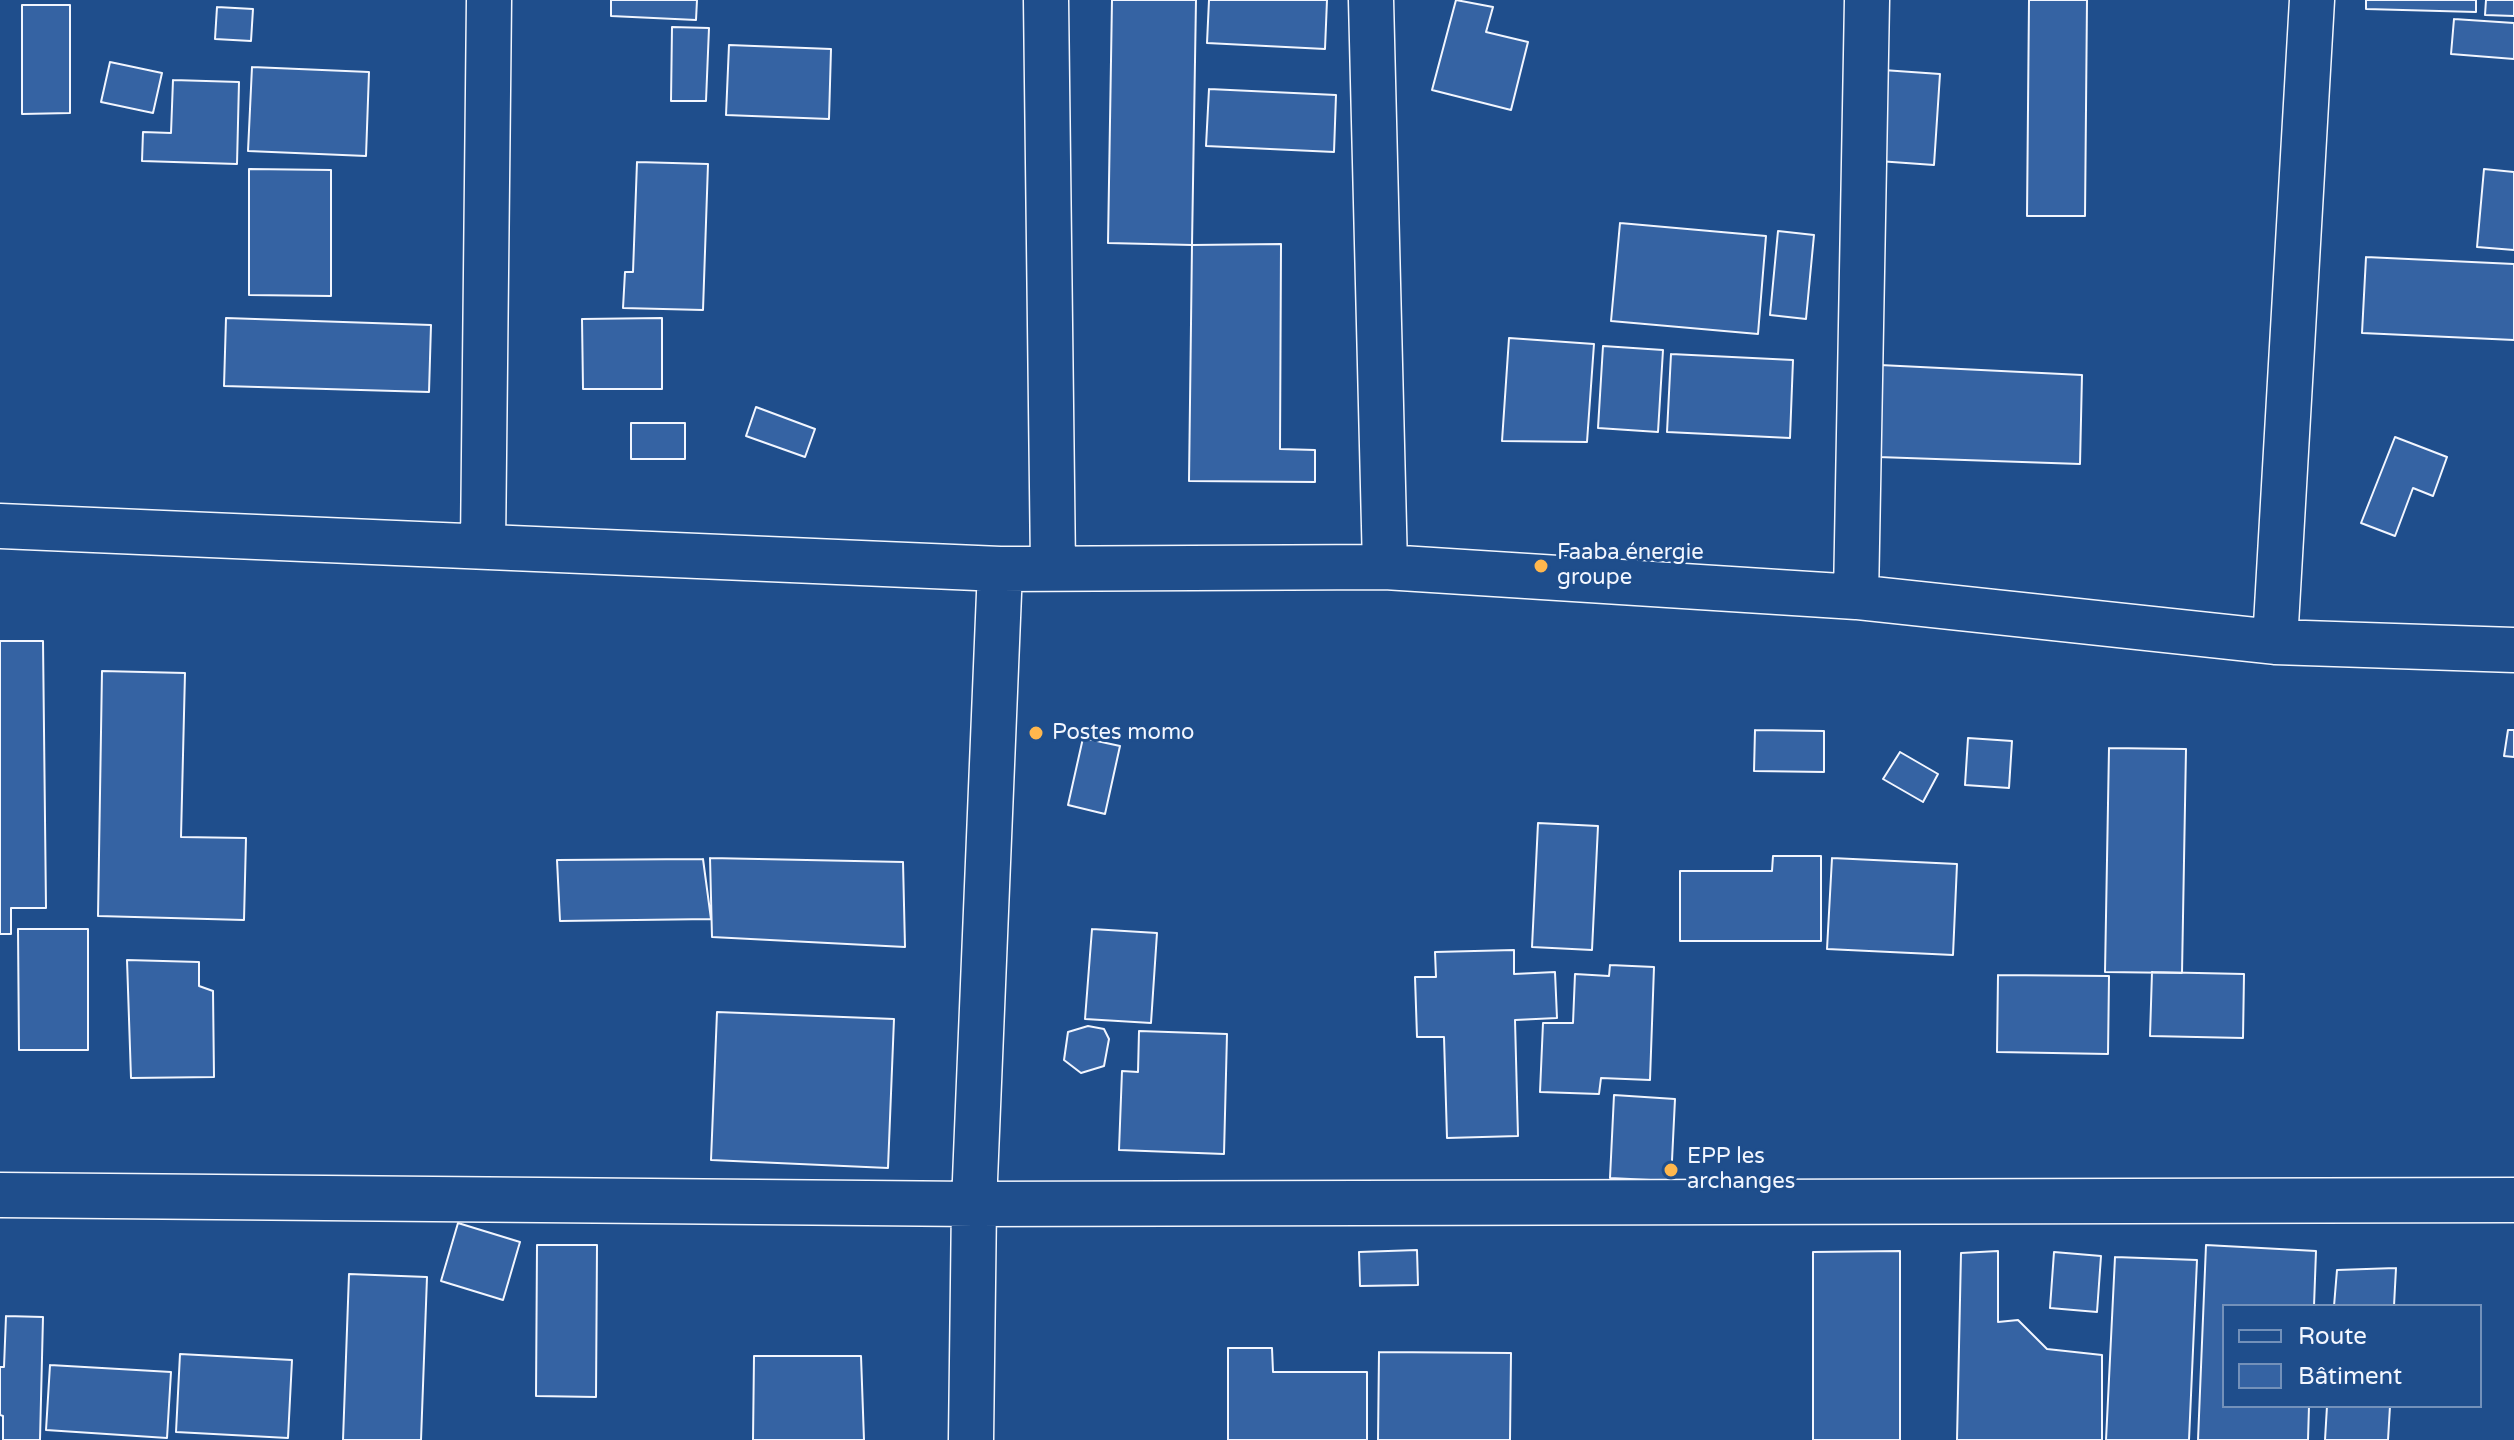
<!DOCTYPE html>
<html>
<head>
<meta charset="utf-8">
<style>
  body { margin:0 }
  #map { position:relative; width:2514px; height:1440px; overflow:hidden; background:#1f4e8c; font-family:"Varela Round",sans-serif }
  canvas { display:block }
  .legend { position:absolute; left:2222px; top:1304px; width:260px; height:104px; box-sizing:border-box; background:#1f4e8c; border:2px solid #7391ba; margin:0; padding:10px 14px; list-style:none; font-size:24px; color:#f2f6ff }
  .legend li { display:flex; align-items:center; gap:16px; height:40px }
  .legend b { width:40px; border:2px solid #7391ba }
</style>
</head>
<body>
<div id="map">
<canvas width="2514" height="1440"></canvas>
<ul class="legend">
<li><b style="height:10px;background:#1f4e8c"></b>Route</li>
<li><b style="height:22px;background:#3563a3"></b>Bâtiment</li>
</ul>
</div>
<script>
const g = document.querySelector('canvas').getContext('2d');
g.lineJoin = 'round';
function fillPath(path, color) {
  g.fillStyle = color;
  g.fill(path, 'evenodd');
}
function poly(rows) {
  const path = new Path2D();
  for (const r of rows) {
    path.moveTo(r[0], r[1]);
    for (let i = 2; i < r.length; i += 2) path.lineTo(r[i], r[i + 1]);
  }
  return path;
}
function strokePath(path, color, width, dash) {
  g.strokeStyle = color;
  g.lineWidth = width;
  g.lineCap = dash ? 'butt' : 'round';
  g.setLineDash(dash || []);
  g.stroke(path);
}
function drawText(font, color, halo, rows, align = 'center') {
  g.font = font + ' "Varela Round",sans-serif';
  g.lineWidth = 6;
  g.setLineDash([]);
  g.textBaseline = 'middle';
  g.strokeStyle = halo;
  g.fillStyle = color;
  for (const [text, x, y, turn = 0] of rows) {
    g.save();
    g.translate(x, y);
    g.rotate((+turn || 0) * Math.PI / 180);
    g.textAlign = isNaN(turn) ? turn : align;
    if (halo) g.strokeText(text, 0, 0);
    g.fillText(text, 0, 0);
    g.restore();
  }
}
const building = poly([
  [611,0,697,0,696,20,611,16,611,0],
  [1112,0,1196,0,1192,245,1108,243,1112,0],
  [1209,0,1327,0,1325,49,1207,43,1209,0],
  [1456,0,1493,7,1486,32,1528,42,1511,110,1432,90,1456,0],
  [2029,0,2087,0,2085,216,2027,216,2029,0],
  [2366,0,2476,0,2476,12,2366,9,2366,0],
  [2486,0,2514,0,2514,16,2485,15,2486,0],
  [22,5,70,5,70,113,22,114,22,5],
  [217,7,253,9,251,41,215,39,217,7],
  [2454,19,2514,23,2514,59,2451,54,2454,19],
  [672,27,709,28,706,101,671,101,672,27],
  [729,45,831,49,829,119,726,115,729,45],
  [110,62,162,73,153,113,101,102,110,62],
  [252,67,369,72,366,156,248,151,252,67],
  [1883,70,1940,74,1934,165,1878,161,1883,70],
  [173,80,239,82,237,164,142,161,143,132,171,133,173,80],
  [1209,89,1336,95,1334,152,1206,146,1209,89],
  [637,162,708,164,703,310,623,308,625,272,633,272,637,162],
  [249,169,331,170,331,296,249,295,249,169],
  [2484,169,2514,172,2514,250,2477,247,2484,169],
  [1620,223,1766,236,1758,334,1611,321,1620,223],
  [1778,231,1814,235,1806,319,1770,315,1778,231],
  [1281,244,1280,449,1315,450,1315,482,1189,481,1192,245,1281,244],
  [2366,257,2514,264,2514,340,2362,333,2366,257],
  [226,318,431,325,429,392,224,386,226,318],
  [662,318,662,389,583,389,582,319,662,318],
  [1509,338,1594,344,1587,442,1502,441,1509,338],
  [1603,346,1663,350,1658,432,1598,428,1603,346],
  [1671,354,1793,360,1790,438,1667,432,1671,354],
  [1880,365,2082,375,2080,464,1878,457,1880,365],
  [756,407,815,429,805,457,746,436,756,407],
  [631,423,685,423,685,459,631,459,631,423],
  [2395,437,2447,457,2433,496,2413,488,2395,536,2361,523,2395,437],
  [0,641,43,641,46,908,11,908,11,934,0,934,0,641],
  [102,671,185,673,181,837,246,838,244,920,98,916,102,671],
  [1755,730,1824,731,1824,772,1754,771,1755,730],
  [2508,730,2514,730,2514,757,2504,756,2508,730],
  [1083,738,1120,746,1105,814,1068,805,1083,738],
  [1968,738,2012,741,2009,788,1965,785,1968,738],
  [2109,748,2186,749,2182,973,2105,972,2109,748],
  [1900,752,1938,774,1923,802,1883,779,1900,752],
  [1538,823,1598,826,1592,950,1532,947,1538,823],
  [1773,856,1821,856,1821,941,1680,941,1680,871,1772,871,1773,856],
  [710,858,903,862,905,947,712,937,710,858],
  [1832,858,1957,864,1953,955,1827,949,1832,858],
  [703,859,711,919,560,921,557,860,703,859],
  [18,929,88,929,88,1050,19,1050,18,929],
  [1092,929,1157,933,1151,1023,1085,1019,1092,929],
  [1514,950,1514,974,1555,972,1557,1018,1515,1020,1518,1136,1447,1138,1444,1037,1417,1037,1415,977,1436,977,1435,952,1514,950],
  [127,960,199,962,199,986,213,991,214,1077,131,1078,127,960],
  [1610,965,1654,967,1650,1080,1601,1078,1599,1094,1540,1092,1543,1023,1573,1023,1575,974,1609,976,1610,965],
  [2152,972,2244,974,2243,1038,2150,1036,2152,972],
  [1998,975,2109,976,2108,1054,1997,1052,1998,975],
  [717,1012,894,1019,888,1168,711,1160,717,1012],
  [1088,1026,1104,1029,1109,1039,1104,1066,1081,1073,1064,1060,1068,1032,1088,1026],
  [1139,1031,1227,1034,1224,1154,1119,1150,1122,1071,1138,1072,1139,1031],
  [1614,1095,1675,1099,1671,1181,1610,1178,1614,1095],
  [458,1223,520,1242,503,1300,441,1281,458,1223],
  [537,1245,597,1245,596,1397,536,1396,537,1245],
  [2206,1245,2316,1251,2314,1306,2224,1306,2224,1406,2309,1406,2308,1440,2198,1440,2206,1245],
  [1417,1250,1418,1285,1360,1286,1359,1252,1417,1250],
  [1900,1251,1900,1440,1813,1440,1813,1252,1900,1251],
  [1998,1251,1998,1322,2018,1320,2047,1349,2102,1355,2102,1440,1957,1440,1961,1253,1998,1251],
  [2054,1252,2101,1256,2097,1312,2050,1308,2054,1252],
  [2115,1257,2197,1260,2189,1440,2106,1440,2115,1257],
  [2396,1268,2394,1306,2334,1306,2337,1270,2396,1268],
  [349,1274,427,1277,421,1440,343,1440,349,1274],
  [6,1316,43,1317,40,1440,3,1440,3,1416,0,1415,0,1367,4,1367,6,1316],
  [1228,1348,1272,1348,1273,1372,1367,1372,1367,1440,1228,1440,1228,1348],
  [1379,1352,1511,1353,1510,1440,1378,1440,1379,1352],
  [180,1354,292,1360,288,1438,176,1432,180,1354],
  [754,1356,861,1356,864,1440,753,1440,754,1356],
  [50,1365,171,1372,167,1438,46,1430,50,1365],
  [2327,1406,2390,1406,2388,1440,2325,1440,2327,1406]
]);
const minor = poly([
  [1046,0,1053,567],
  [1371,0,1385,567],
  [0,526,1000,569,1385,567,1856,597,2275,642,2514,650],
  [483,546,489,0],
  [1856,597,1867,0],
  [2275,642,2312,0],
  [0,1195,974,1204,2514,1200],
  [971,1440,974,1204,1000,569]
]);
const markers = [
  [1541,566,8,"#ffb74d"],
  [1036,733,8,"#ffb74d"],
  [1671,1170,8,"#ffb74d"]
];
const poiNames = [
  ["Faaba énergie",1557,553],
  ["groupe",1557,578],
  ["Postes momo",1052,733],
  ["EPP les",1687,1157],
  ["archanges",1687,1182]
];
fillPath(building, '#3563a3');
strokePath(building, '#f2f6ff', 2);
strokePath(minor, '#f2f6ff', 47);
strokePath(minor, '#1f4e8c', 44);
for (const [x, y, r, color] of markers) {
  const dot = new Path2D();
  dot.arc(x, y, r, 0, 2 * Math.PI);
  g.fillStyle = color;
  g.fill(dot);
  strokePath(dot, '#1f4e8c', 3);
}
drawText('22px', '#f2f6ff', '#1f4e8c', poiNames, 'left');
</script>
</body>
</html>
